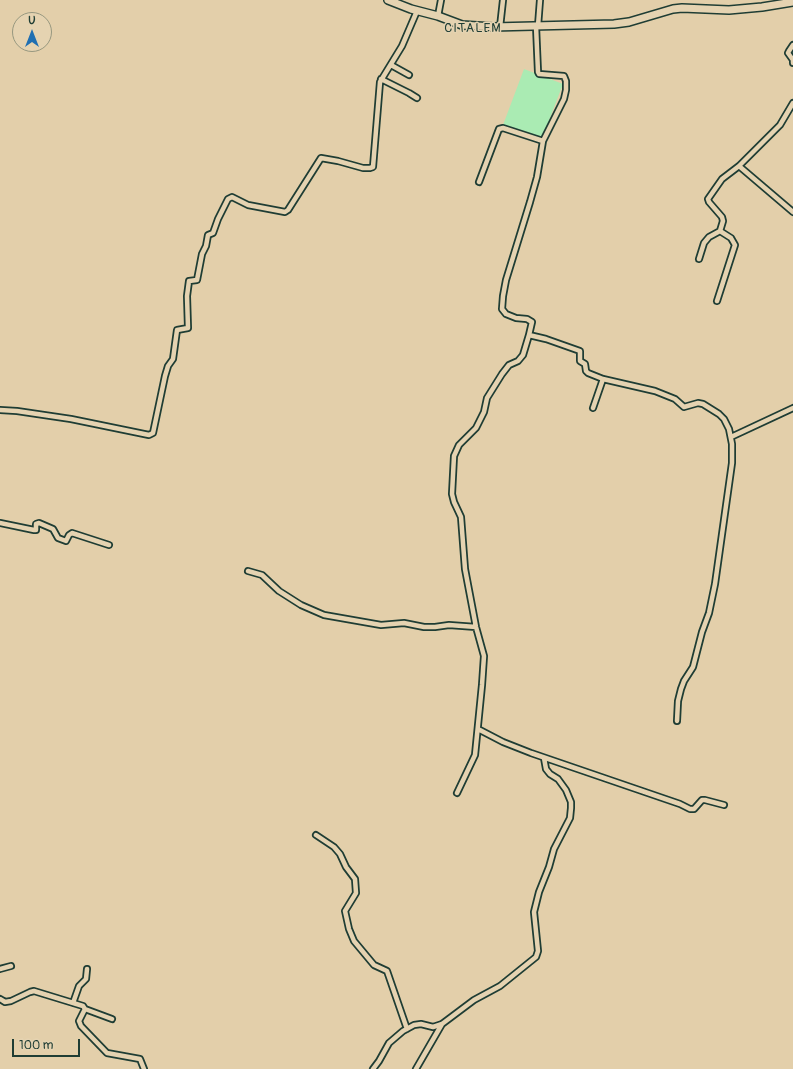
<!DOCTYPE html>
<html>
<head>
<meta charset="utf-8">
<style>
  body { margin:0 }
  #map { position:relative; width:793px; height:1069px; overflow:hidden; background:#e3cfaa; font-family:Pangolin,sans-serif }
  canvas { display:block }
  .north { position:absolute; left:12px; top:12px; width:40px; height:40px; box-sizing:border-box; background:#e5d3b1; border:1px solid #96977f; border-radius:50%; rotate:0deg; font-size:11px; font-weight:700; line-height:16px; text-align:center; color:#1f3d34 }
  .north::after { content:''; display:block; margin:auto; width:14px; height:18px; background:#1f6fb2; clip-path:polygon(50% 0,100% 100%,50% 72%,0 100%) }
  .scale { position:absolute; left:12px; top:1039px; width:68px; height:18px; box-sizing:border-box; border:2px solid #1f3d34; border-top:0; padding-left:5px; font-size:12px; line-height:14px; white-space:nowrap; color:#1f3d34; -webkit-text-stroke:3px #e5d3b1; paint-order:stroke }
</style>
</head>
<body>
<div id="map">
<canvas width="793" height="1069"></canvas>
<div class="north">U</div>
<div class="scale">100 m</div>
</div>
<script>
const g = document.querySelector('canvas').getContext('2d');
g.lineJoin = 'round';
function fillPath(path, color) {
  g.fillStyle = color;
  g.fill(path, 'evenodd');
}
function poly(rows) {
  const path = new Path2D();
  for (const r of rows) {
    path.moveTo(r[0], r[1]);
    for (let i = 2; i < r.length; i += 2) path.lineTo(r[i], r[i + 1]);
  }
  return path;
}
function strokePath(path, color, width, dash) {
  g.strokeStyle = color;
  g.lineWidth = width;
  g.lineCap = dash ? 'butt' : 'round';
  g.setLineDash(dash || []);
  g.stroke(path);
}
function drawText(font, color, halo, rows, align = 'center') {
  g.font = font + ' Pangolin,sans-serif';
  g.lineWidth = 3;
  g.setLineDash([]);
  g.textBaseline = 'middle';
  g.strokeStyle = halo;
  g.fillStyle = color;
  for (const [text, x, y, turn = 0] of rows) {
    g.save();
    g.translate(x, y);
    g.rotate((+turn || 0) * Math.PI / 180);
    g.textAlign = isNaN(turn) ? turn : align;
    if (halo) g.strokeText(text, 0, 0);
    g.fillText(text, 0, 0);
    g.restore();
  }
}
const green = poly([
  [524,69,563,84,542,139,503,125]
]);
const street = poly([
  [438,16,441,0],
  [536,26,538,72,539,74,564,76,566,81,566,90,564,99,543,141,537,177,530,202,506,280,503,296,502,309,506,314,516,318,527,319,532,322,529,335,546,339,580,351,580,361,585,364,586,371,588,373,603,379,655,391,675,399,684,407,698,403,703,404,719,414,724,419,729,429,732,444,732,463,715,584,709,613,702,632,693,667,684,681,681,689,678,701,677,721],
  [538,26,540,0],
  [500,27,503,0],
  [793,63,793,60,788,53,789,51,793,45],
  [391,65,409,75],
  [381,79,409,93,417,98],
  [739,166,793,212],
  [479,182,499,129,503,128,543,141],
  [699,259,704,243,709,237,720,231,723,221,722,217,709,202,708,199,722,179,739,166,780,125,793,103],
  [717,301,735,245,731,238,720,231],
  [593,408,603,379],
  [0,410,17,411,71,419,149,435,153,433,165,376,168,366,173,359,177,330,188,328,187,296,189,281,197,280,202,254,206,246,208,235,213,233,218,219,228,199,232,197,248,205,285,212,288,210,321,158,338,161,363,168,370,168,373,167,380,82,402,46,417,11],
  [731,437,793,408],
  [0,523,34,530,36,530,36,524,39,523,53,529,58,538,66,541,69,535,72,533,109,545],
  [248,571,262,575,279,591,301,605,324,615,381,625,404,623,424,627,435,627,449,625,476,627],
  [478,729,503,742,531,753,680,804,690,809,694,809,702,800,705,800,724,805],
  [457,793,475,755,482,685,484,656,476,627,465,569,461,517,454,502,452,494,454,456,459,445,476,428,484,412,487,398,502,374,509,365,518,361,523,355,529,335],
  [316,835,334,847,340,854,346,867,355,879,356,893,345,911,349,929,354,941,374,965,387,971,407,1029],
  [0,969,11,966],
  [0,999,5,1002,11,1001,30,992,34,991,83,1006,85,1009,79,1021,81,1026,107,1053,140,1059,144,1069],
  [73,1003,79,986,86,979,87,969],
  [85,1009,112,1019],
  [373,1069,379,1061,389,1043,403,1031,414,1025,421,1024,433,1027,442,1024,474,1000,500,986,536,957,538,951,534,912,539,892,549,867,554,849,570,818,571,808,571,802,566,790,558,779,550,774,546,769,544,758],
  [416,1069,442,1024]
]);
const secondary = poly([
  [388,0,411,9,438,16,462,25,493,27,614,24,629,22,673,9,682,8,729,10,762,7,793,2]
]);
const quarterNames = [
  ["CITALEM",473,29]
];
fillPath(green, '#aaebb3');
strokePath(street, '#1f3d34', 8);
strokePath(secondary, '#1f3d34', 10);
strokePath(street, '#e5d3b1', 4.5);
strokePath(secondary, '#e5d3b1', 7);
g.letterSpacing = '1px';
drawText('13px', '#1f3d34', '#e5d3b1', quarterNames);
g.letterSpacing = '0px';
</script>
</body>
</html>
